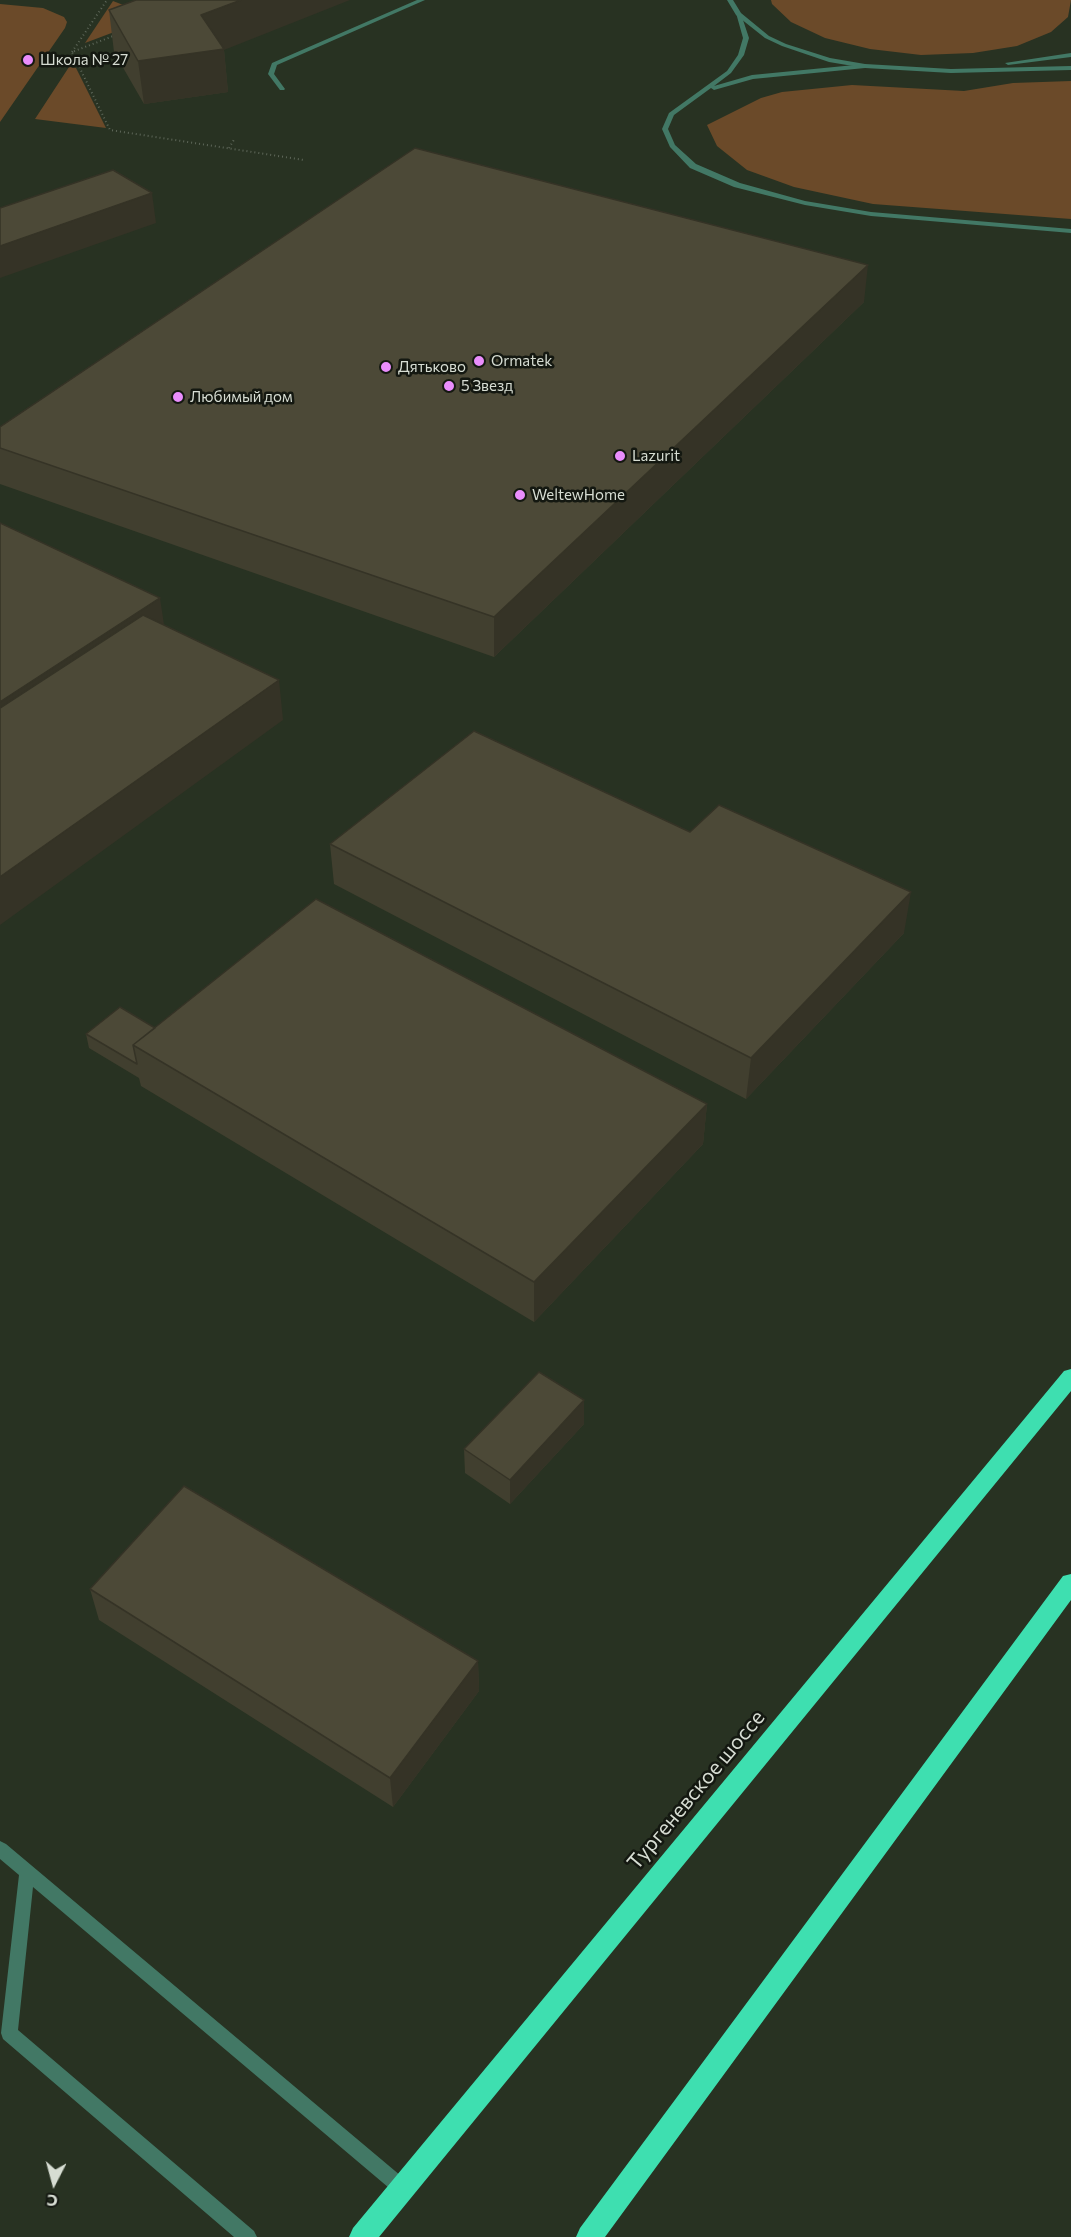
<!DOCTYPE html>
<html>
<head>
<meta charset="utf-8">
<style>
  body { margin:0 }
  #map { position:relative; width:1071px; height:2237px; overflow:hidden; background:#283222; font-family:Commissioner,sans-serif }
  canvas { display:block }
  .north { position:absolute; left:24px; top:2153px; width:60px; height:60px; -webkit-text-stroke:4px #141811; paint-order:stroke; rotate:186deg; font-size:16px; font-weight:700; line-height:24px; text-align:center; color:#d7ddd3 }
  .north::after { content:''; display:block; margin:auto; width:21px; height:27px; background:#d7ddd3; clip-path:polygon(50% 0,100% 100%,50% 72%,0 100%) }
</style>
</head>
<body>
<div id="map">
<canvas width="1071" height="2237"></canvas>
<div class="north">С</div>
</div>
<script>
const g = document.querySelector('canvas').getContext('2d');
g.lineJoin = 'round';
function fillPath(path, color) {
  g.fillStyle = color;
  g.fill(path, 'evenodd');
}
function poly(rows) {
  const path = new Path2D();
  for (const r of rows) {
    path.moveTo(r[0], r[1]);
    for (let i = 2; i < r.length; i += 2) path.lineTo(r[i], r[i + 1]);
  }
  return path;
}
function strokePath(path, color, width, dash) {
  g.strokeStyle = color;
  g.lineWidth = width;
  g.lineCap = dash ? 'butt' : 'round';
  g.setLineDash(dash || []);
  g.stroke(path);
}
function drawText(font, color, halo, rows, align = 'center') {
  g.font = font + ' Commissioner,sans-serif';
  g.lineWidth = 5;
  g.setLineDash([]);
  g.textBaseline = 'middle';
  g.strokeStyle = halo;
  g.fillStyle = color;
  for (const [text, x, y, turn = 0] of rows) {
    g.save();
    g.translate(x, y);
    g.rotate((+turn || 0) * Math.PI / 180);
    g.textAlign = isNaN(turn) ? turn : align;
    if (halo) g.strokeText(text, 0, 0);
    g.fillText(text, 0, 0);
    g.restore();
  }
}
const green = poly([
  [771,0,1071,0,1068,17,1051,32,1017,46,973,53,921,55,870,49,825,38,791,22,772,4],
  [113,1,154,17,85,43],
  [0,4,43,8,64,17,67,22,65,28,0,122],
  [69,67,76,68,106,128,35,119],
  [1071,81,1071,219,873,204,794,187,747,170,717,146,707,125,761,98,782,92,852,85,964,91,1013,83]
]);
const path = poly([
  [116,35,72,52,110,130,304,160],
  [72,52,107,0],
  [229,148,235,138]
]);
const lane = poly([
  [417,0,425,0,277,65,274,74,285,89,284,90,280,90,268,74,272,63,417,0],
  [736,13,741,14,749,38,744,55,731,73,714,86,752,75,865,64,868,66,865,68,753,79,714,90,711,88,674,115,668,129,675,145,696,164,740,183,805,201,871,212,1071,229,1071,233,871,216,805,205,734,187,690,168,670,147,662,129,669,113,727,71,738,55,743,38,736,13],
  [0,1841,6,1844,407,2181,410,2187,407,2193,401,2196,395,2193,33,1887,18,2030,254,2231,257,2237,234,2237,3,2039,1,2033,19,1875,0,1859,0,1841]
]);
const street = poly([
  [727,0,733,0,741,13,769,36,786,44,830,58,865,64,951,69,1071,66,1071,70,951,73,865,68,829,62,782,46,765,38,736,15,727,0],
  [1071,53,1071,57,1008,65,1005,63,1071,53]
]);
const highway = poly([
  [1071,1369,1071,1391,379,2237,349,2237,353,2228,1064,1371,1071,1369],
  [1071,1574,1071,1600,605,2237,576,2237,580,2228,1063,1576,1071,1574]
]);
const wall = poly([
  [109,10,224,50,228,92,144,104,114,52],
  [864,302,494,657,0,484,0,427],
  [330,844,904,933,746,1099,334,884],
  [155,1028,707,1104,703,1144,534,1322,141,1086,139,1078,89,1048,86,1034],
  [584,1400,584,1424,510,1504,465,1473,464,1449],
  [90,1589,478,1661,479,1691,393,1807,99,1620]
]);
const shadedWall = poly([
  [241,0,350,0,224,50,228,92,144,104,138,61,201,15],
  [152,193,156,223,0,278,0,246],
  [868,265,864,302,494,657,494,617],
  [160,598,166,638,0,748,0,702],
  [279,680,283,720,0,925,0,877],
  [911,892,904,933,746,1099,751,1058],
  [707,1104,703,1144,534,1322,534,1282],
  [584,1400,584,1424,510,1504,510,1480],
  [478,1661,479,1691,393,1807,390,1778]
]);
const building = poly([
  [136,0,241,0,201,15,224,49,138,61,109,10,136,0],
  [415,148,868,265,494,617,0,448,0,427,415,148],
  [113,170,152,193,0,246,0,208,113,170],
  [0,523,160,598,0,702,0,523],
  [143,615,279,680,0,877,0,708,143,615],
  [474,731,690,832,719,805,911,892,751,1058,330,844,474,731],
  [316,899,707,1104,534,1282,133,1045,316,899],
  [120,1007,155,1028,133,1045,137,1064,86,1034,120,1007],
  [539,1372,584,1400,510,1480,464,1449,539,1372],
  [184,1486,478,1661,390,1778,90,1589,184,1486]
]);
const markers = [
  [28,60,6,"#ea8dfc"],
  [479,361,6,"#ea8dfc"],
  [386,367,6,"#ea8dfc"],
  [449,386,6,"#ea8dfc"],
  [178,397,6,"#ea8dfc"],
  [620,456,6,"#ea8dfc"],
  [520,495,6,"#ea8dfc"]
];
const farPoinames = [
  ["Школа № 27",40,60],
  ["Ormatek",491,361],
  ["Дятьково",398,367],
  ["5 Звезд",461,386],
  ["Любимый дом",190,397],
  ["Lazurit",632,456],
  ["WeltewHome",532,495]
];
const nearStreetnames = [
  ["Тургеневское шоссе",696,1790,-50]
];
fillPath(green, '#6b4a29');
strokePath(path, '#5d6658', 2, [1, 3]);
fillPath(lane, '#427865');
fillPath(street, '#427865');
fillPath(highway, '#3edfb0');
fillPath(wall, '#413f2f');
fillPath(shadedWall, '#353326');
fillPath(building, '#4c4937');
strokePath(building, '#353326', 1.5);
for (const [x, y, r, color] of markers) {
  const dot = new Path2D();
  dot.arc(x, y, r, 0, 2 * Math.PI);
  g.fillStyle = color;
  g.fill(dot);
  strokePath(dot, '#141811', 2);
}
drawText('15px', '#d7ddd3', '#141811', farPoinames, 'left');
drawText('21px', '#d7ddd3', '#141811', nearStreetnames);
</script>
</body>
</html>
